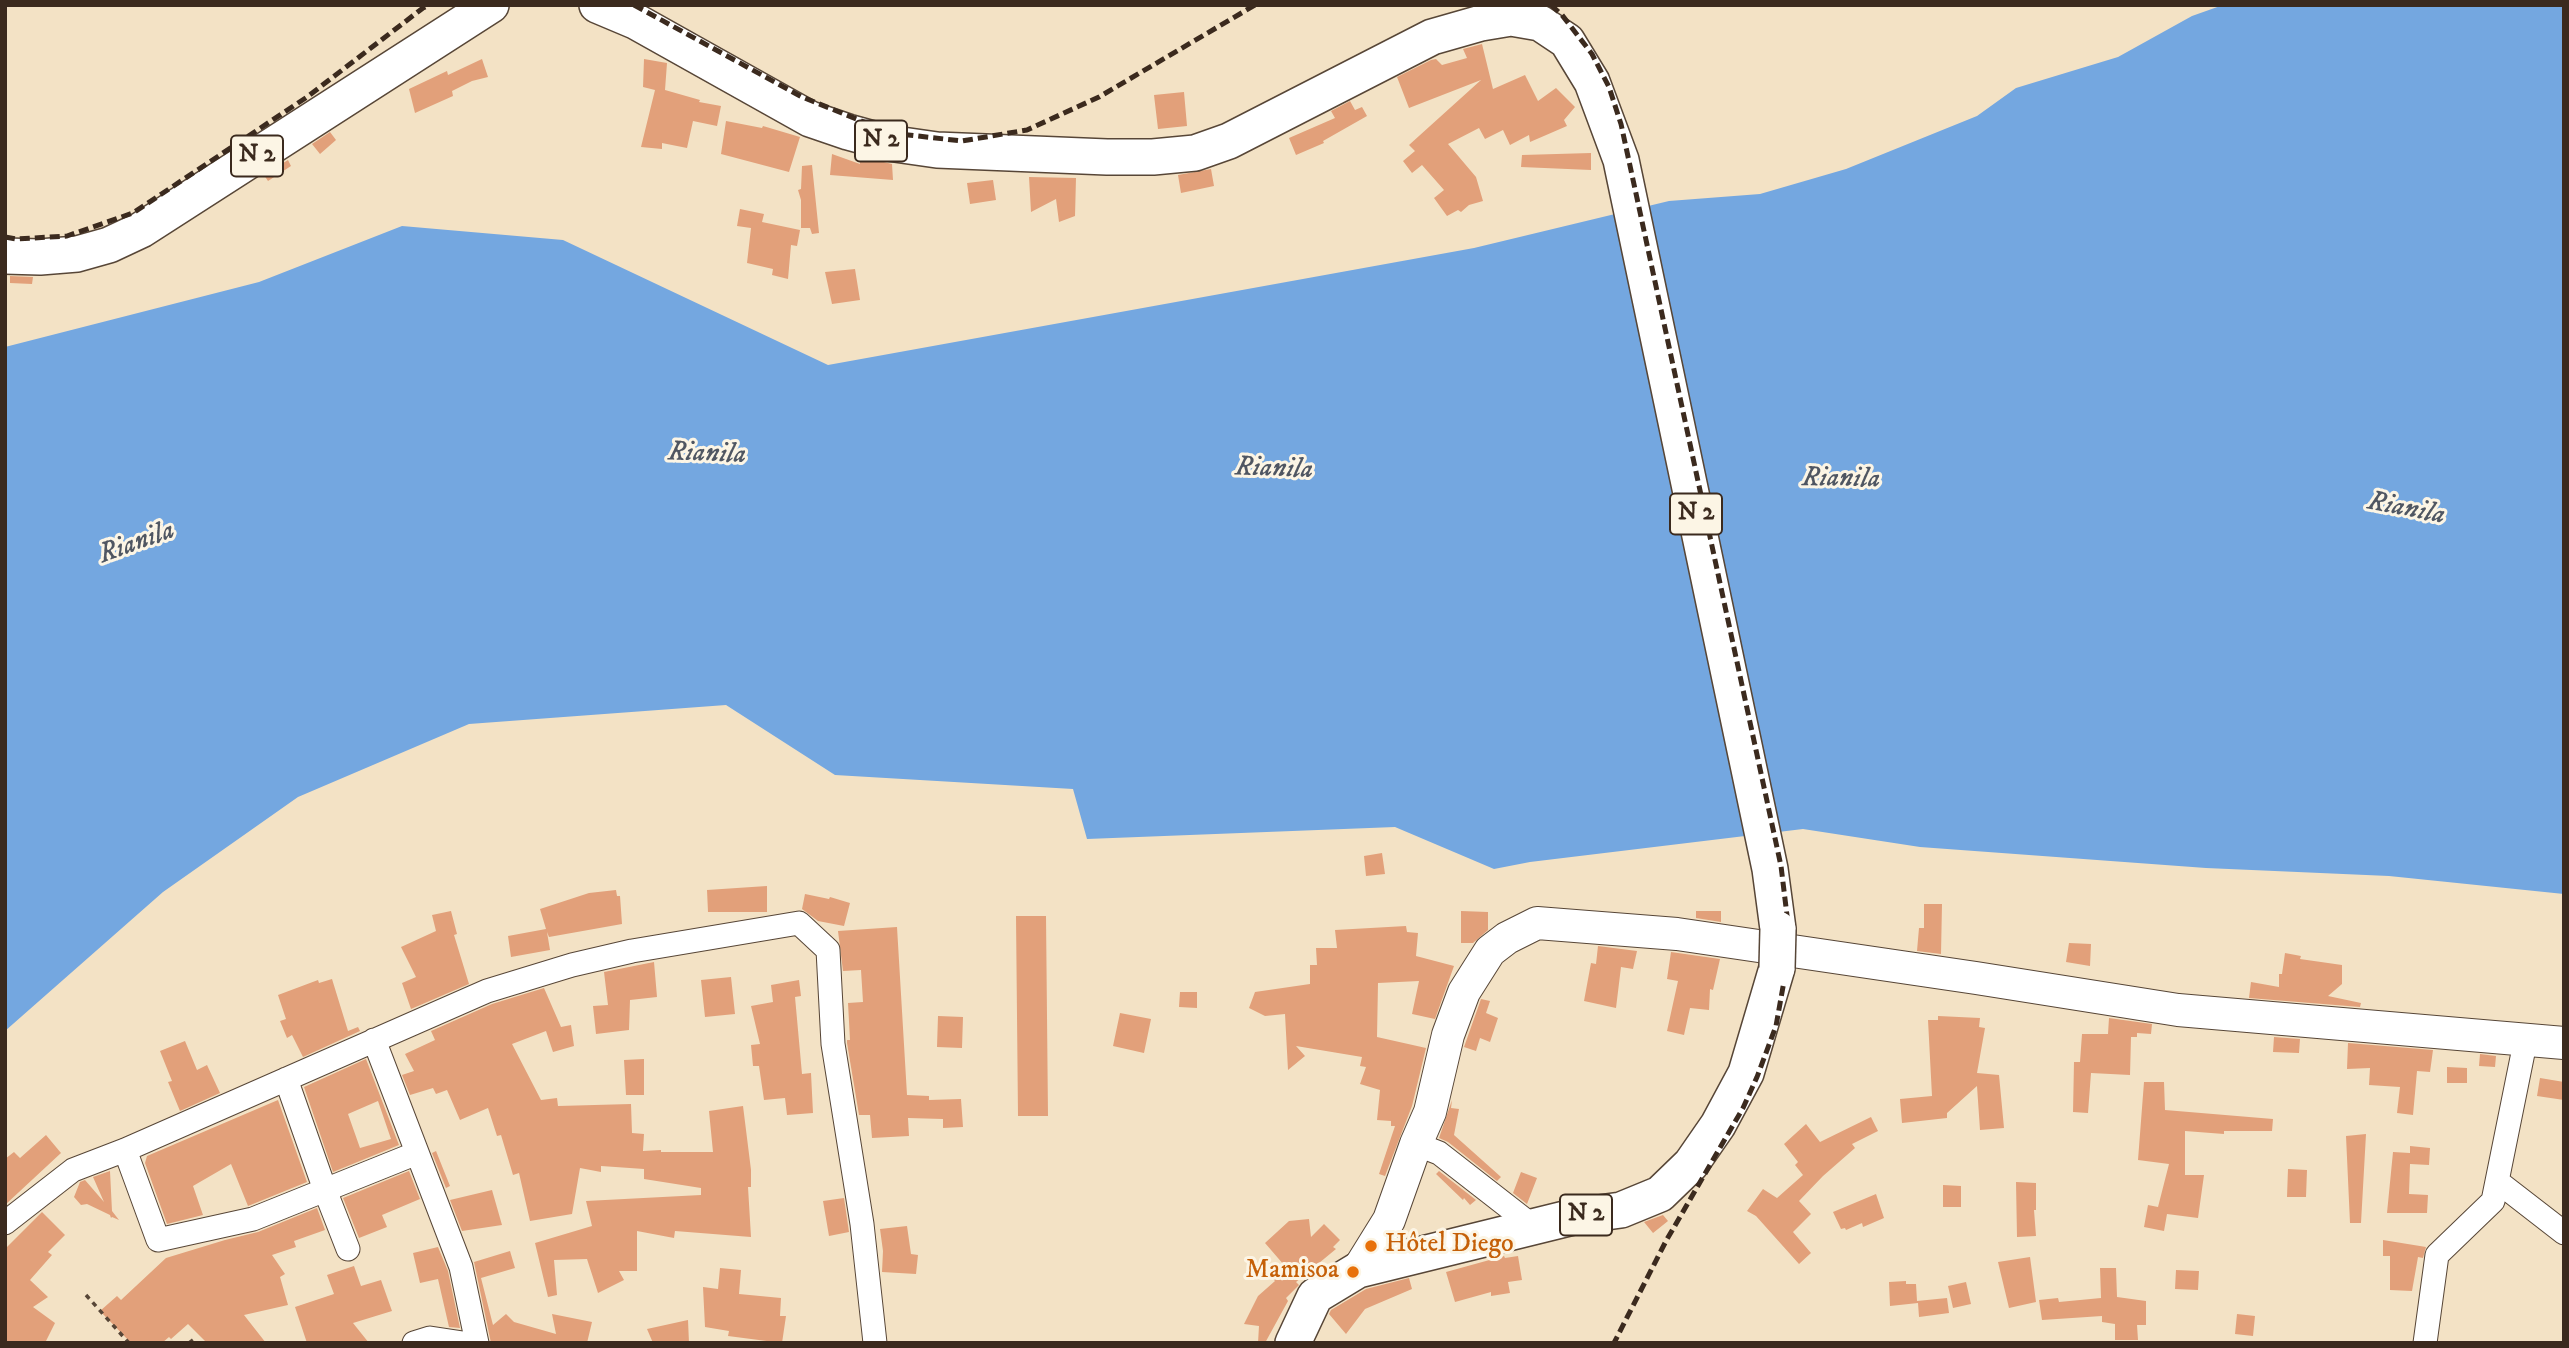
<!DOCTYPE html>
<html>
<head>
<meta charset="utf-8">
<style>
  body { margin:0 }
  #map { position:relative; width:2569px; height:1348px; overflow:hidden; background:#f3e2c5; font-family:"IM FELL DW Pica",serif }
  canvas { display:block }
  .frame { position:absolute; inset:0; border:7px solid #3b2a1e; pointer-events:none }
</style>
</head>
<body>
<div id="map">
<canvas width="2569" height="1348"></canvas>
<div class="frame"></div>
</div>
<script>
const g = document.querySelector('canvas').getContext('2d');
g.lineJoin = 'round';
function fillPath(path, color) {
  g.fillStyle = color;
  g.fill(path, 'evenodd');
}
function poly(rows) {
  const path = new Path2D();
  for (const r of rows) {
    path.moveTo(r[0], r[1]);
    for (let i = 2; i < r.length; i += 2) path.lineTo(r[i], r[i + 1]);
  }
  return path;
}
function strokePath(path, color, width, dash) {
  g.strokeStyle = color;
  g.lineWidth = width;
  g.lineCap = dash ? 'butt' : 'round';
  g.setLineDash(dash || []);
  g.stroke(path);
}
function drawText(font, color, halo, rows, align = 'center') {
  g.font = font + ' "IM FELL DW Pica",serif';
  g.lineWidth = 6;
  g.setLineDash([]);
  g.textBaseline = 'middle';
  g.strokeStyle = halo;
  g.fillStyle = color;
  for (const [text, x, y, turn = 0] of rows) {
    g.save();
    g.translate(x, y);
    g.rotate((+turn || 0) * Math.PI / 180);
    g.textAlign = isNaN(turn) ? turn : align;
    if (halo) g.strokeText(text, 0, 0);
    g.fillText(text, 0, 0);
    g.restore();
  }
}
const water = poly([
  [2223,5,2564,5,2564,894,2389,876,2206,868,1920,847,1803,829,1530,862,1494,869,1395,827,1087,839,1073,789,835,775,726,705,469,724,298,797,163,892,5,1031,5,347,259,282,402,226,563,240,828,365,1474,248,1669,201,1760,194,1846,169,1977,116,2016,88,2118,57,2192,16]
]);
const building = poly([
  [1482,44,1493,89,1525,75,1538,101,1556,88,1575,107,1564,120,1567,126,1530,142,1529,135,1510,145,1503,130,1485,139,1479,128,1448,144,1476,177,1483,201,1469,205,1461,212,1458,210,1447,216,1434,198,1444,190,1422,165,1412,173,1403,161,1415,151,1409,145,1481,80,1409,108,1397,77,1431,60,1436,59,1442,65,1467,58,1463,49],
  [482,59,488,77,472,81,452,91,453,96,415,113,409,89,447,71,448,75],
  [644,59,667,63,665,90,700,100,699,102,721,106,717,126,693,121,687,148,662,143,662,149,641,147,655,90,643,87],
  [1184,92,1187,126,1158,129,1154,95],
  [1350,101,1355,110,1362,107,1367,116,1323,141,1324,143,1296,155,1289,138,1335,118,1331,111],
  [726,121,762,128,763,126,800,137,789,172,721,154],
  [330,132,336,140,320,154,312,144],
  [1591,153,1591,170,1521,167,1522,155],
  [832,154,860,164,860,156,892,164,893,180,830,175],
  [288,160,291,166,268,181,264,175],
  [812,165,819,233,812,234,810,228,801,228,801,200,798,190,801,189,802,166],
  [1211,169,1214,186,1181,193,1178,175],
  [1029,177,1076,178,1075,216,1059,222,1056,199,1031,212],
  [993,180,996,200,970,204,967,183],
  [740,209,764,214,762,222,800,230,797,246,791,245,788,279,772,275,773,269,747,263,751,228,737,226],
  [855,269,860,300,832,304,825,272],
  [10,276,33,277,32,284,10,283],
  [1382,853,1385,874,1366,876,1364,856],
  [767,886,767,912,708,912,707,890],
  [616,890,617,896,620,896,622,924,549,937,547,932,550,950,511,957,508,936,546,929,540,909,589,893],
  [805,894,829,899,830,897,850,903,844,926,818,921,802,909],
  [1924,904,1942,904,1941,954,1917,951,1919,928,1924,928],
  [451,911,457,934,454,935,469,984,411,1009,402,983,416,977,401,947,436,931,432,915],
  [1461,911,1488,912,1488,930,1473,943,1461,943],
  [1696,911,1721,911,1721,922,1696,918],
  [1016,916,1046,916,1048,1116,1018,1116],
  [1406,926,1407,932,1418,933,1416,956,1454,966,1435,1019,1412,1014,1419,981,1378,983,1377,1037,1426,1048,1412,1106,1385,1176,1379,1174,1395,1126,1391,1126,1391,1121,1377,1120,1380,1090,1360,1084,1366,1067,1360,1066,1362,1057,1296,1046,1305,1056,1288,1070,1285,1014,1265,1016,1249,1008,1255,992,1310,984,1310,965,1317,965,1316,948,1337,948,1335,930],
  [897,927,907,1095,929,1096,929,1100,961,1099,963,1127,943,1128,943,1119,908,1118,909,1136,872,1138,870,1115,859,1115,847,1043,847,1040,850,1040,848,1003,863,1002,861,970,843,971,838,931],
  [2069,943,2091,944,2090,966,2066,962],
  [1598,946,1637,951,1633,969,1621,967,1616,1008,1584,1001,1591,963,1596,964],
  [1671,952,1720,959,1713,990,1710,989,1709,1010,1690,1008,1684,1035,1667,1031,1678,981,1667,979],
  [2285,953,2301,956,2300,959,2342,965,2342,984,2328,996,2361,1003,2360,1007,2249,998,2251,982,2279,987,2279,974,2282,974],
  [654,962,657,997,630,1000,629,1030,596,1034,593,1006,608,1005,604,972],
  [731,977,735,1014,705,1017,701,980],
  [332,979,348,1031,358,1027,360,1031,303,1057,292,1035,287,1038,280,1021,286,1019,278,995,318,980,319,983],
  [799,980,801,996,795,997,802,1074,811,1073,813,1113,787,1115,785,1098,764,1100,759,1066,753,1066,751,1045,760,1044,751,1006,773,1002,771,985],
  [544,988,561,1027,571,1025,574,1046,553,1052,546,1031,512,1044,541,1100,557,1098,558,1106,631,1104,632,1133,644,1134,643,1151,661,1150,661,1152,713,1152,709,1111,743,1106,751,1170,751,1187,748,1187,751,1237,675,1231,674,1238,637,1231,637,1271,619,1271,624,1280,598,1293,587,1259,554,1260,557,1295,548,1297,535,1243,592,1226,586,1201,701,1195,701,1188,644,1179,644,1169,601,1166,601,1172,580,1168,572,1214,530,1221,519,1173,513,1175,501,1135,497,1136,488,1108,460,1120,447,1090,436,1094,433,1088,410,1095,402,1075,414,1071,405,1054,435,1040,431,1031,492,1004],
  [1180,992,1197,992,1197,1008,1179,1007],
  [1481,999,1490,1001,1486,1013,1498,1018,1490,1042,1480,1038,1476,1051,1464,1047],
  [1120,1013,1151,1019,1144,1053,1113,1046],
  [938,1016,963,1017,962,1048,937,1047],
  [1938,1016,1980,1018,1979,1027,1985,1028,1977,1073,1999,1075,2004,1128,1980,1130,1977,1086,1947,1113,1947,1118,1902,1123,1900,1099,1932,1096,1928,1020,1938,1020],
  [2109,1018,2152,1024,2151,1034,2137,1033,2137,1037,2131,1037,2130,1075,2091,1073,2088,1113,2073,1112,2074,1062,2080,1062,2082,1034,2108,1034],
  [2274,1037,2300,1039,2299,1053,2273,1052],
  [185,1041,197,1070,207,1065,220,1093,180,1111,168,1082,172,1081,160,1051],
  [2348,1043,2433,1050,2430,1072,2417,1071,2413,1115,2397,1113,2400,1087,2369,1085,2370,1068,2347,1069],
  [2480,1054,2496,1056,2495,1067,2479,1066],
  [366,1059,399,1145,333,1172,304,1087],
  [378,1101,391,1139,360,1148,348,1114],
  [644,1059,644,1095,626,1095,624,1060],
  [2447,1067,2467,1068,2467,1083,2447,1083],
  [2540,1078,2564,1082,2564,1100,2537,1096],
  [2144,1082,2164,1082,2165,1110,2273,1119,2272,1131,2224,1131,2224,1134,2185,1131,2185,1175,2204,1175,2198,1218,2167,1214,2164,1231,2144,1227,2148,1205,2158,1207,2169,1164,2138,1160],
  [278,1100,307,1182,248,1206,231,1164,193,1186,203,1215,167,1224,145,1163,147,1156],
  [1452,1100,1451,1108,1459,1109,1454,1135,1501,1177,1497,1181,1448,1142,1439,1138],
  [1871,1117,1878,1131,1852,1144,1855,1148,1823,1176,1799,1201,1811,1214,1793,1232,1811,1253,1799,1264,1756,1216,1747,1211,1763,1189,1777,1198,1803,1175,1795,1165,1798,1162,1784,1144,1806,1124,1820,1142],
  [2366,1134,2361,1223,2350,1223,2346,1136],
  [46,1135,61,1153,5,1205,5,1159,14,1152,20,1158],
  [2410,1146,2430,1148,2429,1165,2410,1164,2409,1194,2428,1195,2427,1213,2387,1213,2393,1152,2410,1153],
  [436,1151,450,1186,446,1188,432,1153],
  [2288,1169,2307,1170,2306,1197,2287,1197],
  [110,1171,112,1211,119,1220,112,1217,111,1218,110,1215,87,1204,81,1205,74,1197,80,1182,85,1180,104,1202,93,1177],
  [409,1171,420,1199,382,1215,387,1227,359,1238,343,1198],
  [1439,1171,1476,1200,1470,1205,1464,1198,1463,1200,1436,1174],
  [1521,1172,1537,1178,1527,1204,1513,1193],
  [2016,1182,2036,1183,2036,1210,2034,1210,2036,1236,2017,1237],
  [1943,1185,1961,1186,1961,1207,1943,1207],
  [492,1190,502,1225,462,1231,450,1200],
  [1876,1194,1884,1218,1863,1227,1862,1223,1846,1230,1845,1228,1841,1229,1833,1212],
  [844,1198,849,1232,829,1236,823,1201],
  [317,1208,325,1230,294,1241,296,1247,272,1255,285,1274,280,1277,288,1305,244,1315,266,1343,207,1343,188,1324,171,1339,169,1337,162,1343,131,1343,100,1311,117,1296,121,1300,166,1258,225,1240,258,1232],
  [42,1212,65,1235,48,1252,52,1255,30,1280,48,1297,33,1307,55,1323,45,1343,5,1343,5,1249],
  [1663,1215,1668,1221,1653,1233,1644,1222],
  [1309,1219,1311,1237,1324,1224,1340,1240,1333,1247,1336,1249,1296,1282,1299,1285,1286,1298,1288,1301,1265,1343,1258,1343,1259,1326,1244,1324,1258,1296,1275,1281,1271,1277,1284,1265,1265,1243,1289,1221],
  [907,1226,911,1254,918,1255,916,1274,882,1272,883,1251,880,1229],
  [2383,1240,2426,1247,2423,1258,2418,1257,2412,1291,2390,1290,2390,1256,2383,1256],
  [438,1247,448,1271,460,1328,449,1327,438,1279,420,1283,413,1253],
  [510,1251,515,1268,481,1278,493,1325,506,1314,514,1322,556,1334,552,1314,592,1322,587,1343,491,1343,474,1262],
  [1504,1256,1505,1258,1518,1256,1522,1280,1508,1282,1510,1293,1491,1296,1491,1292,1455,1302,1446,1272],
  [2030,1257,2036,1302,2009,1308,1998,1262],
  [354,1266,361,1286,381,1280,392,1311,353,1323,369,1343,307,1343,295,1307,334,1294,327,1275],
  [720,1268,741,1270,739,1294,781,1298,780,1316,786,1316,782,1343,728,1336,729,1331,705,1327,703,1287,718,1289],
  [2100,1268,2116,1268,2117,1297,2146,1301,2146,1325,2137,1325,2138,1340,2115,1340,2115,1324,2102,1322,2102,1316,2042,1320,2039,1300,2058,1298,2059,1302,2101,1298],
  [2176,1270,2199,1271,2198,1290,2175,1289],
  [1409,1278,1412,1289,1365,1309,1346,1334,1329,1314,1331,1310,1366,1289],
  [1906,1281,1906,1284,1916,1284,1917,1301,1947,1298,1949,1313,1919,1317,1918,1303,1890,1306,1889,1282],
  [1966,1282,1971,1304,1953,1308,1948,1286],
  [2237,1314,2255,1316,2253,1336,2235,1334],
  [688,1320,689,1343,653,1343,647,1329]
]);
const path = poly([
  [86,1295,129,1343],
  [189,1343,197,1337]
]);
const street = poly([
  [374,1040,461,1267,477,1343],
  [286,1079,325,1190,417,1153],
  [1416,1144,1439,1153,1534,1227],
  [125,1150,158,1240,253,1219,325,1190,348,1249],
  [2497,1181,2564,1233],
  [5,1223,73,1170,125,1150,487,991,572,965,632,951,799,923,828,950,833,1044,862,1224,875,1343],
  [414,1343,430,1338,463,1343],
  [2425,1343,2437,1255,2493,1201,2526,1038]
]);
const secondary = poly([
  [1358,1270,1389,1220,1416,1144,1430,1112,1448,1035,1464,992,1490,951,1507,938,1537,923,1677,934,1976,978,2178,1010,2564,1043]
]);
const primary = poly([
  [597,5,635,21,810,119,848,132,888,143,937,150,1107,157,1153,157,1195,153,1229,141,1432,37,1481,23,1511,18,1540,23,1567,41,1592,82,1621,160,1770,869,1778,929],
  [5,256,40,257,77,254,109,245,141,230,491,5],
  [1293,1343,1315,1296,1358,1270,1577,1216,1621,1210,1660,1194,1691,1164,1718,1125,1746,1073,1777,968]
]);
const rail = poly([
  [634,5,802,97,891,133,962,141,1027,130,1099,97,1255,5],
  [1551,5,1562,15,1592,54,1609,87,1621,124,1781,866,1789,932,1786,970,1776,1026,1757,1077,1743,1108,1666,1241,1614,1343],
  [5,237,16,239,67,236,133,213,307,97,423,8,430,5]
]);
const primaryBridge = poly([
  [1777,968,1778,929]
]);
const markers = [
  [1371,1246,7,"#e8710a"],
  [1353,1272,7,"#e8710a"]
];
const shields = [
  [881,141,52],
  [257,156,52],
  [1696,514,52],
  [1586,1215,52]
];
const shieldNames = [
  ["N 2",881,141],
  ["N 2",257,156],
  ["N 2",1696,514],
  ["N 2",1586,1215]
];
const foodNames = [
  ["Hôtel Diego",1385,1246],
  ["Mamisoa",1339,1272,"right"]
];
const waterNames = [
  ["Rianila",707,455,2],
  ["Rianila",1274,470,2],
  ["Rianila",1841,480,1],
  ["Rianila",2406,510,11],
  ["Rianila",137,544,-20]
];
fillPath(water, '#74a7e0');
fillPath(building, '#e2a07a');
strokePath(street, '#574637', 25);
strokePath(secondary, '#574637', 34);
strokePath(primary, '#574637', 38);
strokePath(path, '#574637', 3.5, [5, 5]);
strokePath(street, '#fff', 23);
strokePath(secondary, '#fff', 32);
strokePath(primary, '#fff', 35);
strokePath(rail, '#3b2a1e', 5, [10, 5]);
strokePath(primaryBridge, '#574637', 38, []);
strokePath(primaryBridge, '#fff', 35);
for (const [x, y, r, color] of markers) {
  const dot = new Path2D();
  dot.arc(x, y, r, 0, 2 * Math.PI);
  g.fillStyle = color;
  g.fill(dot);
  strokePath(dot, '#fcf5e5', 2.5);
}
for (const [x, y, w] of shields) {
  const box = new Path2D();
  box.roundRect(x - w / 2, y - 20.5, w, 41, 5);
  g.fillStyle = '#fcf5e5';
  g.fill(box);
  strokePath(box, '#3b2a1e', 2);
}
drawText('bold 24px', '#3b2a1e', null, shieldNames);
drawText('26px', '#c56008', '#fcf5e5', foodNames, 'left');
drawText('italic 28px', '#4f5662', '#fcf5e5', waterNames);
</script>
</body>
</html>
